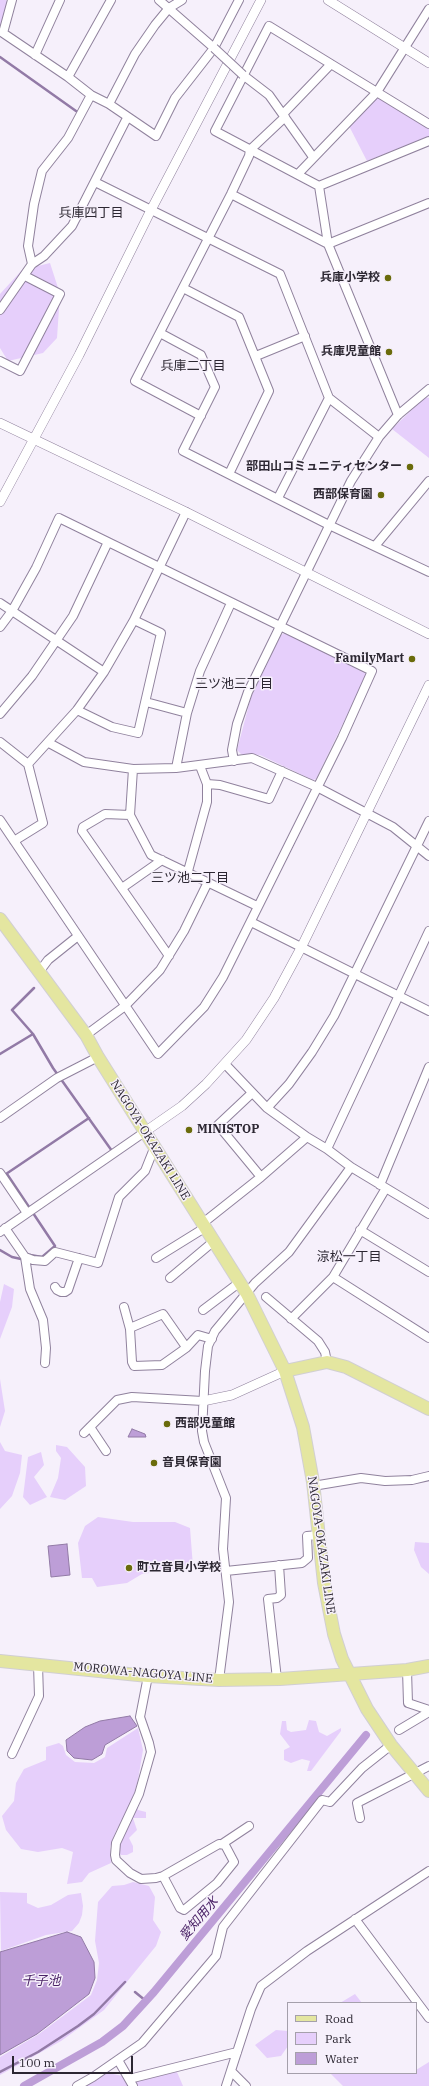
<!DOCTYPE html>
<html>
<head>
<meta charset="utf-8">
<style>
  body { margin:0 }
  #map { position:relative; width:429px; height:2086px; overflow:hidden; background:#f6f0fb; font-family:"IBM Plex Serif",serif }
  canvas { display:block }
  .legend { position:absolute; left:287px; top:2002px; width:130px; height:72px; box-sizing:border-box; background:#f6f0fb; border:1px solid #a5a0ab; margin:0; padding:5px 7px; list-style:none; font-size:12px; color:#2c2732 }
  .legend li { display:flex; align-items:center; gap:8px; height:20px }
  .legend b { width:20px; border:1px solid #a5a0ab }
  .scale { position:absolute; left:12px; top:2056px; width:121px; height:18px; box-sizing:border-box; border:2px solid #2c2732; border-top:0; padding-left:5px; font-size:12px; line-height:14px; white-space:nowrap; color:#2c2732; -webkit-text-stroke:3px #f6f0fb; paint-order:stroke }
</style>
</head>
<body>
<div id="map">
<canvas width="429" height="2086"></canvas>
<ul class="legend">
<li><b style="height:5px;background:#e4e6a0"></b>Road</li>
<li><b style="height:11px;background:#e6cffb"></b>Park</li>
<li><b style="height:11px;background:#bd9ed7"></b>Water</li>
</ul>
<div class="scale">100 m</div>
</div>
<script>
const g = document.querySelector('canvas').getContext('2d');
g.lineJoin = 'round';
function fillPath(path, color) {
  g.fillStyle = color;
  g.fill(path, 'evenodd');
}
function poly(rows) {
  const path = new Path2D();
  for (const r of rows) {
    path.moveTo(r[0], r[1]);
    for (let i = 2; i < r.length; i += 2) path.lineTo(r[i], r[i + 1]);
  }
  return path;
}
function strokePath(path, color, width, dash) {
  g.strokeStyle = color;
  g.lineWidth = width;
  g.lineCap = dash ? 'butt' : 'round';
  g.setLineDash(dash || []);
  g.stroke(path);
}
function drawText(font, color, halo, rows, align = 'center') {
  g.font = font + ' "IBM Plex Serif","Noto Sans JP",serif';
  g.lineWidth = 3;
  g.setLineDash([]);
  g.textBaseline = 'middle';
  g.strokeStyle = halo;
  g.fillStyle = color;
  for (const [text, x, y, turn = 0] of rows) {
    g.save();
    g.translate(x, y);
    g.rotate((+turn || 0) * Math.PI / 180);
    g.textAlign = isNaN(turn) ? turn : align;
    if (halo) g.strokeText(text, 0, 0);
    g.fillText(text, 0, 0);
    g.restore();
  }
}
const green = poly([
  [0,0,6,0,7,2,0,32],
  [381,98,429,128,429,137,367,161,349,126,376,99],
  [50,263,60,294,57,338,43,353,8,361,0,348,0,294,22,270],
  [425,397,429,398,429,458,392,429],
  [285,633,365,673,366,676,316,779,313,780,260,755,241,754,237,750,251,697,281,635],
  [4,1284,14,1289,12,1307,0,1339,0,1302],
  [0,1379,5,1411,0,1427],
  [0,1442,5,1451,22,1455,20,1473,12,1496,0,1509],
  [56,1445,67,1447,85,1467,86,1486,65,1500,50,1497,58,1478,61,1458,56,1451],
  [41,1452,44,1465,34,1477,47,1497,30,1505,23,1497,28,1457],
  [98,1517,133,1522,175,1522,190,1528,193,1567,142,1574,127,1583,97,1587,92,1578,82,1578,78,1543,85,1526],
  [415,1542,429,1543,429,1574,421,1567,414,1550],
  [309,1720,316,1721,319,1732,327,1736,341,1728,341,1731,311,1771,307,1771,310,1761,302,1759,291,1763,284,1760,284,1750,290,1747,280,1734,282,1721,286,1721,287,1730,291,1732,306,1730],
  [138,1728,143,1750,138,1780,129,1811,116,1831,110,1847,111,1863,89,1873,82,1882,67,1884,73,1852,62,1848,38,1852,21,1849,6,1830,2,1816,14,1801,16,1783,24,1769,46,1760,46,1747,59,1743,63,1746,66,1755,75,1762,94,1763,105,1757,107,1748],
  [137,1806,138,1810,146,1812,146,1818,133,1818,137,1830,129,1838,133,1846,133,1852,127,1855,121,1855,117,1852,118,1843],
  [133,1882,149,1886,155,1897,153,1920,161,1932,156,1946,104,2010,61,2041,0,2075,0,2057,39,2034,91,1995,97,1980,99,1963,95,1941,98,1902,112,1886,124,1885],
  [0,1892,27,1893,27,1903,38,1908,51,1905,68,1895,81,1893,83,1906,82,1915,79,1923,72,1931,46,1935,1,1951],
  [355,1994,362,2003,340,2003],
  [276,2030,288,2031,288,2046,281,2056,267,2058,255,2045],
  [429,2062,429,2086,343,2086,330,2073,416,2073,416,2070],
  [177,2072,183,2086,84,2086,108,2073,123,2076,135,2081]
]);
const water = poly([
  [132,1429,145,1434,146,1437,128,1437,132,1429],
  [67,1544,70,1575,51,1577,48,1546,67,1544],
  [130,1716,137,1726,105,1745,102,1754,92,1760,74,1758,67,1751,66,1740,85,1727,100,1721,130,1716],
  [67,1932,81,1937,94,1962,95,1978,89,1994,37,2034,0,2055,0,1952,67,1932]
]);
const stream = poly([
  [0,57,76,111],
  [34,988,12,1010,33,1034,53,1068,112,1151],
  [0,1054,33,1034],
  [6,1174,89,1118],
  [7,1174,55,1246,42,1257,30,1255],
  [0,1250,12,1257,21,1259],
  [135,1992,146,2001],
  [0,2072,38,2052,78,2026,94,2014,125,1982]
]);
const canal = poly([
  [24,2086,102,2042,123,2026,154,1992,366,1735]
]);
const minor = poly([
  [12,0,3,33,68,77,91,95,109,104,156,136,175,98,214,48,239,0],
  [159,0,214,48],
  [35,55,60,0],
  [243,75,269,95,313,157],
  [68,77,111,0],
  [109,104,135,54,155,25,169,8,182,0],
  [283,114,331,64],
  [298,174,377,92,429,9],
  [95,182,280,274,329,398,379,437],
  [319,186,215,131,269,26,429,124],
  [319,186,328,244,398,415],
  [319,186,429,141],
  [231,194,328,244,429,203],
  [32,264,28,246,34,204,42,171,68,138,91,95],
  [183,288,239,317,269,391,229,474],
  [0,310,32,264,44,256,72,226,127,118],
  [160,333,201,355,215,387,183,451,329,525,429,572],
  [256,356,305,336],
  [0,361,20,371,60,294,25,276],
  [201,416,135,381,231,194,249,156,250,150,285,117],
  [278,498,329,398],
  [375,546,429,481],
  [0,603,104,672],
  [0,627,12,611,36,568,59,518,372,671,342,738,223,977,204,1007,158,1054,0,820],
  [146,702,187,713],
  [77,710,112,727,138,733,161,633,134,620],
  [0,714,32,676,73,616,108,542],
  [0,742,28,764,43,823,14,841],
  [49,743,84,762,133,769,176,768,252,758,317,787,393,827,429,856],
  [234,761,232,750,237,724,248,692,351,481,379,437,398,415,429,389],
  [28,764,77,710,104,672,134,620,186,512],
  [176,768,187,713,200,671,231,603],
  [133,769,130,815,151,855,257,906],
  [207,784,220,785,269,799,282,771],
  [130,815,105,814,83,827,82,831,169,956],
  [188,871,207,802,207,784,200,766],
  [122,888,162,860],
  [251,922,429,1011],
  [39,972,48,960,78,936],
  [86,1035,125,1006,160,970,184,931,208,882],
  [225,1064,267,1108,307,1137,327,1149,351,1167,429,1214],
  [252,1093,218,1125,261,1177],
  [267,1108,289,1084,312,1052,334,1016,429,821],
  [0,1118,57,1078,98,1057],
  [327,1149,429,931],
  [0,1173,27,1213],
  [380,1185,429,1067],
  [203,1223,261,1177,307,1137],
  [5,1228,25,1257,33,1260,45,1261,55,1252,98,1263,119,1197,145,1171,155,1146],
  [360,1230,429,1272],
  [0,1232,146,1131],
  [25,1257,30,1289,43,1320,46,1348,45,1363],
  [156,1258,206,1227],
  [333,1277,429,1338],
  [170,1278,214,1241],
  [55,1287,57,1290,61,1292,65,1292,68,1290,79,1258],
  [266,1297,318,1341,325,1352,327,1362],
  [124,1307,130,1329,132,1362,134,1366,162,1365,186,1348,198,1335,212,1339],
  [203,1310,240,1282],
  [291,1319,333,1277,386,1188],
  [130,1328,163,1314,186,1347],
  [90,1427,106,1451],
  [84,1433,117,1400,132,1397,203,1401],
  [313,1486,361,1478,385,1481,412,1480,429,1476],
  [226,1571,302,1563,308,1558,307,1536,318,1535],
  [407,1670,408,1703,429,1710],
  [148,1676,140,1717,149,1743,151,1752,139,1794,116,1843,115,1855,116,1860,130,1873,141,1879,156,1878,163,1876,219,1844,225,1845,234,1862,217,1883,184,1910,180,1908,163,1876],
  [277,1679,268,1599,277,1598,281,1595,279,1565],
  [219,1680,229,1602,223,1549,226,1498,204,1442,202,1431,205,1371,208,1346,215,1331,255,1283,289,1252,351,1167],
  [399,1730,429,1712],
  [12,1754,39,1696,38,1665],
  [360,1818,357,1803,429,1766],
  [222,1844,249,1826],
  [355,1919,429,2018],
  [118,2060,133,2086],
  [231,2071,246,2086],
  [129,2079,237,2052],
  [77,2086,93,2077,142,2043,216,1956,223,1927,322,1800,330,1802,362,1768,391,1745],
  [226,2086,251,2009,261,1986,307,1951,429,1871]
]);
const tertiary = poly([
  [328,0,429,63],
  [0,423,186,512,429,634],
  [0,502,79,355,151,210,261,0],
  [146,1131,182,1106,206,1084,246,1040,274,998,301,948,429,685],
  [203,1401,232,1395,285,1371]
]);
const primary = poly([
  [0,919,86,1035,98,1057,247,1294,285,1371,303,1427,313,1482,324,1583,334,1634,342,1659,367,1709,391,1745,429,1791],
  [285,1371,327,1362,346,1367,429,1409],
  [0,1661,148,1676,219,1680,280,1679,407,1670,429,1666]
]);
const minorBridge = poly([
  [214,48,243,75]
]);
const markers = [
  [388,278,4,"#6a6b0b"],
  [389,352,4,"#6a6b0b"],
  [410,467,4,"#6a6b0b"],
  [381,495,4,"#6a6b0b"],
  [412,659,4,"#6a6b0b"],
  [189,1130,4,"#6a6b0b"],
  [167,1424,4,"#6a6b0b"],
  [154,1463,4,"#6a6b0b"],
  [129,1568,4,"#6a6b0b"]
];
const poiNames = [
  ["兵庫小学校",380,278],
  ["兵庫児童館",381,352],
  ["部田山コミュニティセンター",402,467],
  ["西部保育園",373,495],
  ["FamilyMart",404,659],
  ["MINISTOP",197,1130,"left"],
  ["西部児童館",175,1424,"left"],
  ["音貝保育園",162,1463,"left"],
  ["町立音貝小学校",137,1568,"left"]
];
const streetNames = [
  ["NAGOYA-OKAZAKI LINE",150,1140,58],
  ["NAGOYA-OKAZAKI LINE",321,1545,82],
  ["MOROWA-NAGOYA LINE",143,1673,5]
];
const neighbourhoodNames = [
  ["兵庫四丁目",91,213],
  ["兵庫二丁目",193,366],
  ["三ツ池三丁目",234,684],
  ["三ツ池二丁目",190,878],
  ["涼松一丁目",349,1257]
];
const waterNames = [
  ["愛知用水",199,1919,-50],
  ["千子池",41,1981]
];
fillPath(green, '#e6cffb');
fillPath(water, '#bd9ed7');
strokePath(water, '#927aa6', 1);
strokePath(stream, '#927aa6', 2.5);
strokePath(canal, '#bd9ed7', 8);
strokePath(minor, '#90829d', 10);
strokePath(tertiary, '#90829d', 10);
strokePath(primary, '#d1cfd2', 14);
strokePath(minor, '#fff', 8);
strokePath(tertiary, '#fff', 9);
strokePath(primary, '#e4e6a0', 12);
strokePath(minorBridge, '#90829d', 10, []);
strokePath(minorBridge, '#fff', 8);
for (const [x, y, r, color] of markers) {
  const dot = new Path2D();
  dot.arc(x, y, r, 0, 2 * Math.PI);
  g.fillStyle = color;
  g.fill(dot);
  strokePath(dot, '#f6f0fb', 1.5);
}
drawText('bold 12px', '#2c2732', '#f6f0fb', poiNames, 'right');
drawText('12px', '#2c2732', '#f6f0fb', streetNames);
drawText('13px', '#2c2732', '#f6f0fb', neighbourhoodNames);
drawText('italic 13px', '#4b2367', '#f6f0fb', waterNames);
</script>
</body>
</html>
